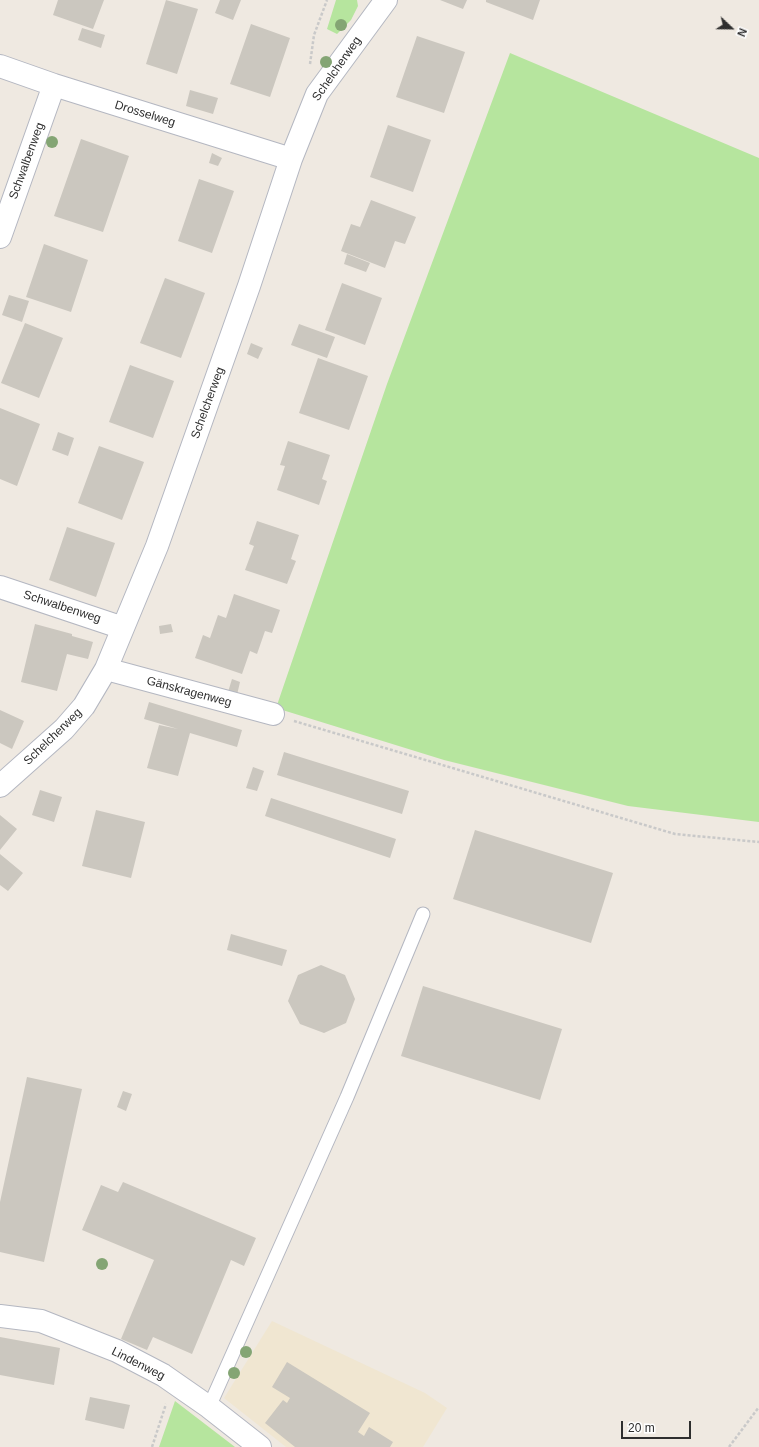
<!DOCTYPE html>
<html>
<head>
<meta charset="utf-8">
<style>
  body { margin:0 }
  #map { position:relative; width:759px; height:1447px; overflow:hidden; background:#efe9e1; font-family:Helvetica,sans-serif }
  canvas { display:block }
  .north { position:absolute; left:711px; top:8px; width:40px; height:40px; -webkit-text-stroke:3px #fff; paint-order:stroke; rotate:112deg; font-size:11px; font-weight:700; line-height:16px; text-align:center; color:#2e2e2e }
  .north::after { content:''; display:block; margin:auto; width:14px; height:18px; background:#2e2e2e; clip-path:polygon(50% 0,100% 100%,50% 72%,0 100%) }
  .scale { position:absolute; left:621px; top:1421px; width:70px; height:18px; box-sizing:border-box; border:2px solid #2e2e2e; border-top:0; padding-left:5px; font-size:12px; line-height:14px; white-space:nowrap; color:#2e2e2e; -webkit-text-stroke:3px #fff; paint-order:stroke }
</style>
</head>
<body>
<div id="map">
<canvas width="759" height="1447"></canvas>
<div class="north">N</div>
<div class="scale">20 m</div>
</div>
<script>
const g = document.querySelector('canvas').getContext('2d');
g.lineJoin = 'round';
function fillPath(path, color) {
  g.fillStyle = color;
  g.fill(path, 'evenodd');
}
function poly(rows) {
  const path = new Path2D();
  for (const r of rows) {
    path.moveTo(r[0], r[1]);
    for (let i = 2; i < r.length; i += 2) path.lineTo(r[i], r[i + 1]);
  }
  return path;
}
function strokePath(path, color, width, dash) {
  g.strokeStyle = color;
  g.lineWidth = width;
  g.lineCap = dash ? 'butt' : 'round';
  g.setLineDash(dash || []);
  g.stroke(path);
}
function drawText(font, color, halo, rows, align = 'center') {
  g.font = font + ' Helvetica,sans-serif';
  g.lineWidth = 3.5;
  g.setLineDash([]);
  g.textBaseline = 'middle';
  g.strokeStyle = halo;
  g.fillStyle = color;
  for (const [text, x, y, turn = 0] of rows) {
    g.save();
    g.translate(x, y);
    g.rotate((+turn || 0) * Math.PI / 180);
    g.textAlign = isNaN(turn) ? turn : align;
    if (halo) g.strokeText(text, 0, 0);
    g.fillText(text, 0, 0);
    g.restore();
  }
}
const education = poly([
  [272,1321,425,1393,447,1408,423,1447,286,1447,224,1398]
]);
const green = poly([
  [336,0,357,0,358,6,351,20,337,34,327,29],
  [510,53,759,158,759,822,628,806,444,760,276,708,387,384],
  [175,1401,235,1447,159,1447]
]);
const building = poly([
  [58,0,104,0,93,29,53,15],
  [166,0,198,9,177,74,146,64],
  [220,0,241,0,233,20,215,13],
  [440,0,467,0,463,9],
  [486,0,540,0,533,20,486,2],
  [251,24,290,38,270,97,230,84],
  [82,28,105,35,101,48,78,40],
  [417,36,465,52,444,113,396,97],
  [190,90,218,98,213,114,186,106],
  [388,125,431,140,413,192,370,177],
  [81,139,129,156,103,232,54,216],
  [212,153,222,158,218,166,209,163],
  [199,179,234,191,212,253,178,241],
  [371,200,416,217,405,244,395,241,385,268,341,251,351,224,360,227],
  [44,244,88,260,71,312,26,297],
  [347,254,370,263,366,272,344,264],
  [165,278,205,293,181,358,140,343],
  [342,283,382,298,365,345,325,330],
  [9,295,29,301,22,322,2,315],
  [25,323,63,338,39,398,1,383],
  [299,324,335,337,327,358,291,345],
  [251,343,263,348,258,359,247,354],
  [318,358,368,376,349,430,299,413],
  [130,365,174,381,153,438,109,422],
  [0,408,40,424,17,486,0,479],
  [58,432,74,438,68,456,52,450],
  [288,441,330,455,322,479,327,481,319,505,277,490,285,466,280,465],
  [99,446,144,462,122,520,78,503],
  [257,521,299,535,291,559,296,561,287,584,245,570,254,546,249,544],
  [67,527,115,543,96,597,49,580],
  [234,594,280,610,272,633,265,631,257,654,250,651,242,674,195,658,203,635,210,638,218,615,226,618],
  [35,624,72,634,72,636,93,642,88,659,67,654,57,691,21,682],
  [171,624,173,632,160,634,159,626],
  [232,679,240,682,237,695,228,692],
  [149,702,242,730,237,747,190,733,178,776,147,768,159,725,178,729,144,719],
  [0,710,24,721,12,749,0,743],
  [284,752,409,791,402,814,277,775],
  [253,767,264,771,257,791,246,788],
  [40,790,62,797,54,822,32,815],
  [271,798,396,839,390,858,265,816],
  [96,810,145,822,131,878,82,866],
  [0,815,17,829,0,850],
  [475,830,613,873,591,943,453,899],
  [0,854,23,873,8,891,0,885],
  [231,934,287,950,282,966,227,950],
  [321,965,345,975,355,999,346,1023,324,1033,300,1024,288,1001,298,975],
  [423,986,562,1029,540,1100,401,1056],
  [27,1077,82,1089,44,1262,0,1252,0,1202],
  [123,1091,132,1094,126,1111,117,1107],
  [123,1182,256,1238,244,1266,231,1260,192,1354,153,1337,147,1350,121,1339,154,1260,82,1230,101,1185,118,1192],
  [0,1337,60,1348,54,1385,0,1375],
  [287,1362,370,1413,358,1432,364,1436,369,1427,393,1442,390,1447,295,1447,265,1423,283,1400,287,1403,290,1398,272,1387],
  [90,1397,130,1405,124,1429,85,1420]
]);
const path = poly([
  [310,64,314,35,327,0],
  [294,721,675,834,759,842],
  [152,1447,166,1404],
  [729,1447,759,1407]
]);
const lane = poly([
  [209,1407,347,1097,423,914]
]);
const street = poly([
  [0,66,54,85,291,159],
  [0,237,54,85],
  [0,587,123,628],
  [106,669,273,714],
  [0,786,64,729,84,706,106,669,157,546,249,286,291,159,317,94,386,0],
  [0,1316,41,1321,117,1351,163,1375,209,1407,260,1447]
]);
const trees = [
  [341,25],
  [326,62],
  [52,142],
  [102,1264],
  [246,1352],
  [234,1373]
];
const streetNames = [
  ["Schelcherweg",337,69,-55],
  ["Drosselweg",145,114,17],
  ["Schwalbenweg",27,161,-70],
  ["Schelcherweg",208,403,-70],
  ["Schwalbenweg",62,607,18],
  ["Gänskragenweg",189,692,15],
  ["Schelcherweg",53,737,-44],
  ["Lindenweg",138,1364,27]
];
fillPath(education, '#f0e6d1');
fillPath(green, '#b6e59e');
fillPath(building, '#cbc7bf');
strokePath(lane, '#b4b7c1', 15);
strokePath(street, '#b4b7c1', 24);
strokePath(path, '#c9c9c9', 2.5, [3, 2]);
strokePath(lane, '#fff', 13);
strokePath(street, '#fff', 22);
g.fillStyle = '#84a574';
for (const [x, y] of trees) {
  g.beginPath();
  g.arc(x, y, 6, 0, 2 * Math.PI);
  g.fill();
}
drawText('12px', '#2e2e2e', '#fff', streetNames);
</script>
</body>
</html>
